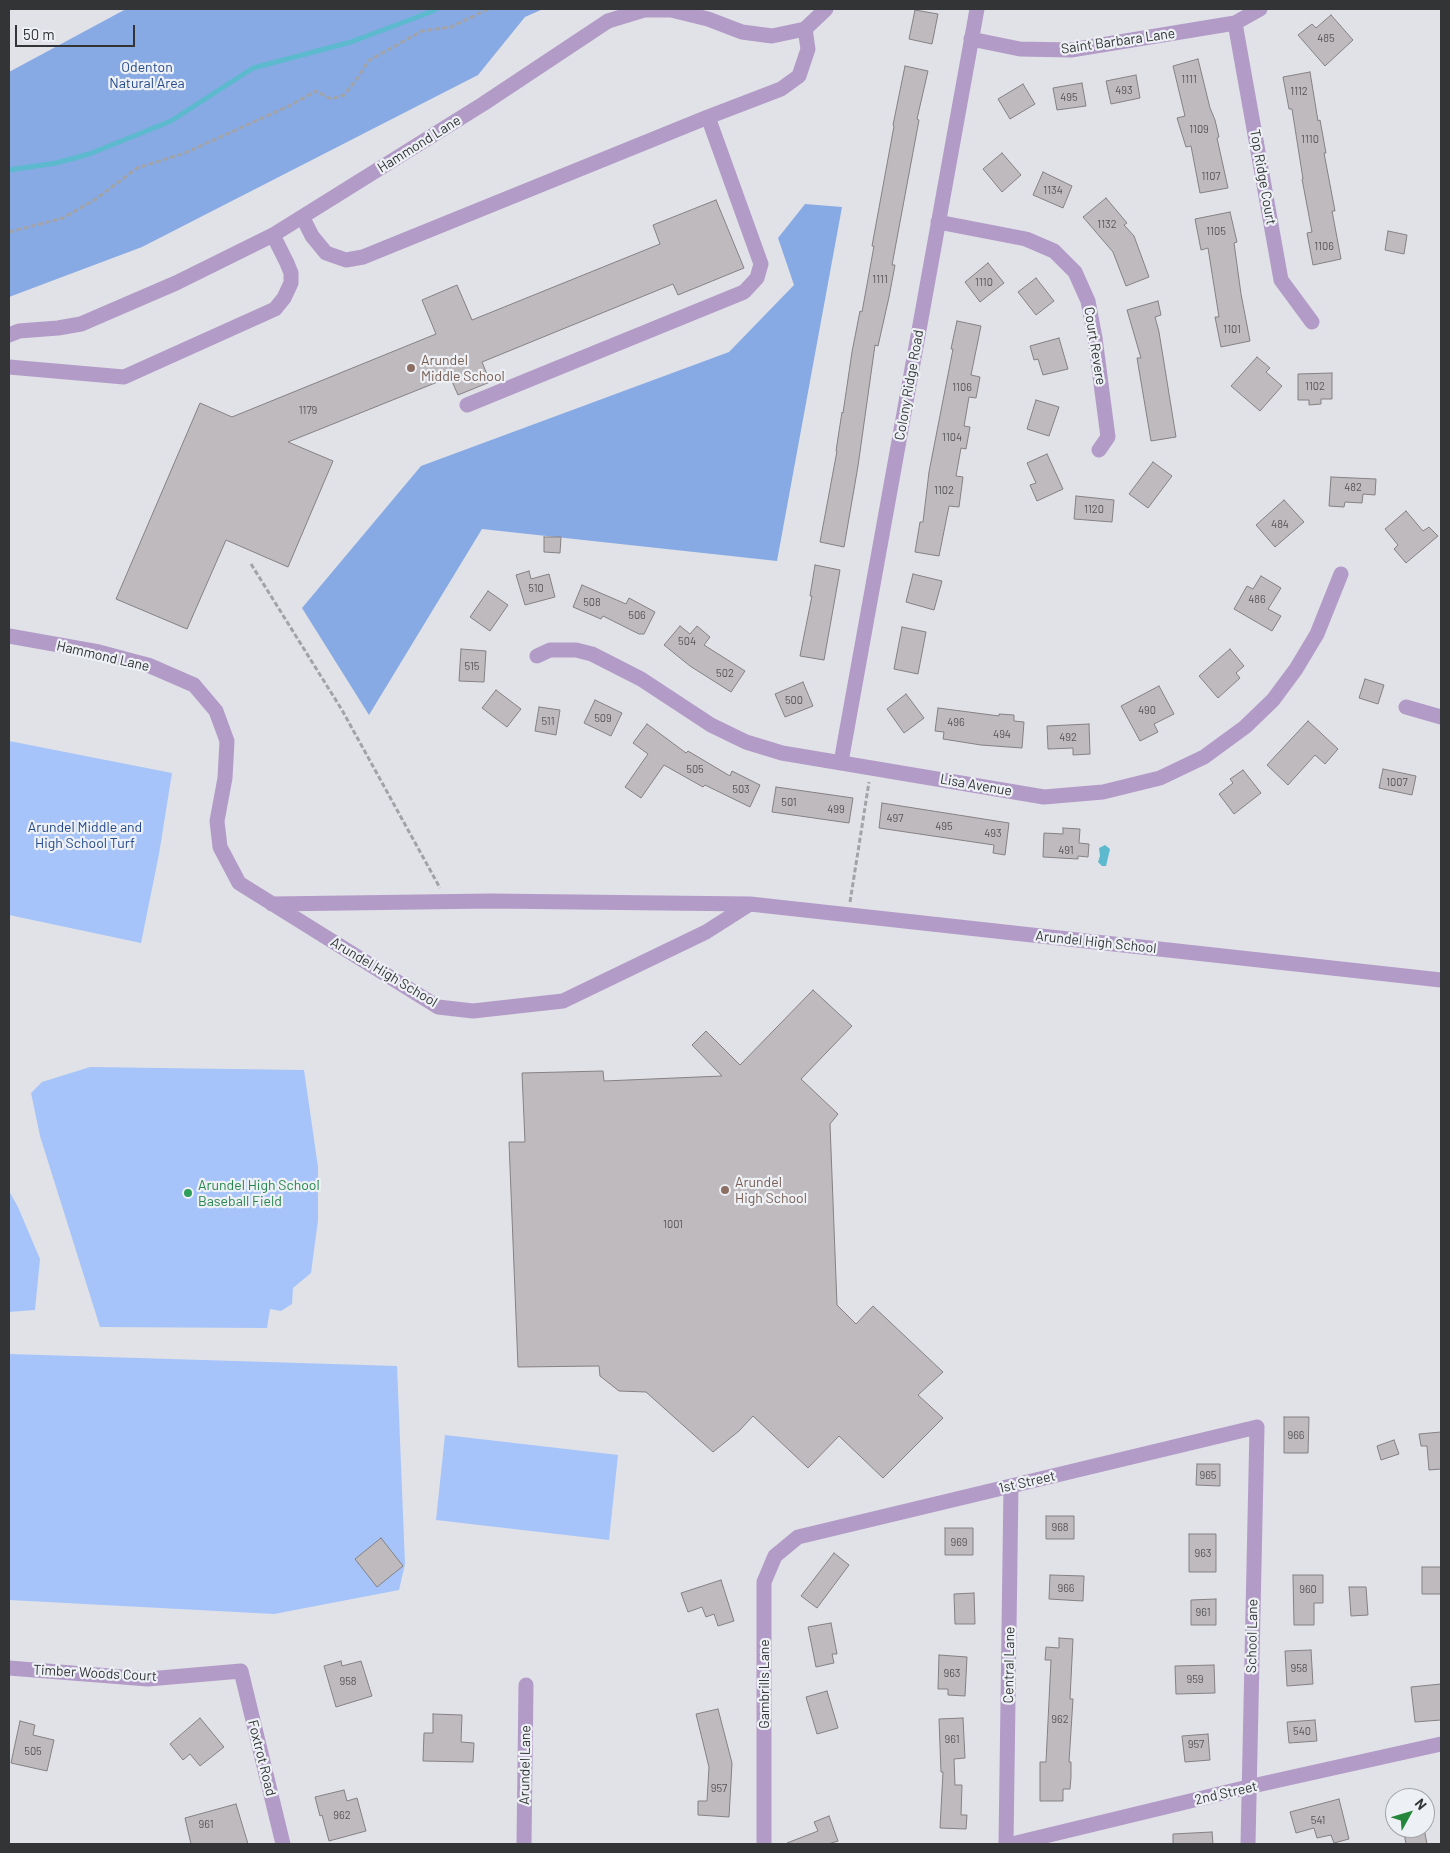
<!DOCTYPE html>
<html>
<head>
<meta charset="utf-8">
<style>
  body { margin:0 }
  #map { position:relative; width:1450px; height:1853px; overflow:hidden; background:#e0e2e7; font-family:Barlow,sans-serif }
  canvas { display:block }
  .frame { position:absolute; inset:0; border:10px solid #333436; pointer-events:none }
  .north { position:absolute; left:1385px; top:1788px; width:50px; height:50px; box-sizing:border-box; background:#edf0f4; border:1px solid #a3a5a8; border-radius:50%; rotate:51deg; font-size:14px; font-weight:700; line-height:20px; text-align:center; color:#333436 }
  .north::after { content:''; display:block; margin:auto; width:18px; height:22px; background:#24873b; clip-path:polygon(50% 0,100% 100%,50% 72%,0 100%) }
  .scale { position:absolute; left:15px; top:25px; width:120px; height:22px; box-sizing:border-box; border:2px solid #333436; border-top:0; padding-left:6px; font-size:15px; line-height:18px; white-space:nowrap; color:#333436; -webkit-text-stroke:4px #edf0f4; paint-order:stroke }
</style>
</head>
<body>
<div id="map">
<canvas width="1450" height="1853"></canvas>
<div class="frame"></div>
<div class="north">N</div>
<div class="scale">50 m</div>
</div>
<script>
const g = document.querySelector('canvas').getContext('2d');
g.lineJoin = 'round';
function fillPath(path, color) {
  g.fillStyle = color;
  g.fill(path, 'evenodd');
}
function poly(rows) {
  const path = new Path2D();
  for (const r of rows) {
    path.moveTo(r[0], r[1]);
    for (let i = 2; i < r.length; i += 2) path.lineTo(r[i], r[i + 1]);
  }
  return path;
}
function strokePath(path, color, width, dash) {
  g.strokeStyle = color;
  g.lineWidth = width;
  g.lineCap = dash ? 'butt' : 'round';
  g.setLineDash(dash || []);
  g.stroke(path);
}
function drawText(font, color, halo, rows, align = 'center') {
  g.font = font + ' Barlow,sans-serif';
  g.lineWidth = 4.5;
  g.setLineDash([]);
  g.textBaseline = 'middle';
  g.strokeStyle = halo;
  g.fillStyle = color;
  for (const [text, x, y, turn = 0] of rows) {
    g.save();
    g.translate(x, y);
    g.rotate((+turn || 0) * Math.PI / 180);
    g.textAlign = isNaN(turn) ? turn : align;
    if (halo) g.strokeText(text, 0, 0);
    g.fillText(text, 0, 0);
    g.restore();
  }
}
const green = poly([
  [9,741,172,773,159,854,141,943,9,915],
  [90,1067,304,1070,318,1167,318,1220,311,1273,293,1288,292,1304,281,1311,270,1309,267,1328,100,1327,40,1136,31,1093,42,1082],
  [9,1191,18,1207,40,1259,35,1310,9,1312],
  [9,1354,397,1366,405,1564,399,1590,274,1614,9,1600],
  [445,1435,618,1455,609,1540,436,1520]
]);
const forest = poly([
  [126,9,543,9,525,17,478,75,142,247,9,297,9,72],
  [805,204,842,207,777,561,482,529,369,715,302,608,421,466,729,352,794,285,778,238]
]);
const water = poly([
  [1105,845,1110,849,1106,866,1102,866,1098,862,1100,856,1099,848]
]);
const stream = poly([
  [9,170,56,163,89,154,171,121,253,68,351,42,428,13,436,9]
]);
const building = poly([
  [915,10,938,14,932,44,909,39,915,10],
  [1331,15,1353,40,1325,66,1298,35,1312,24,1316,28,1331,15],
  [1198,59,1210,108,1215,120,1219,137,1217,138,1228,188,1200,193,1191,146,1186,147,1177,118,1185,116,1173,66,1198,59],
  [905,66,928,71,917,119,919,120,892,265,895,265,889,297,878,346,875,345,858,466,844,547,820,542,837,451,836,451,842,412,843,413,852,352,860,311,862,312,874,246,872,246,894,126,893,125,905,66],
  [1310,72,1318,121,1320,120,1326,153,1324,153,1335,211,1332,211,1341,259,1313,265,1307,233,1312,232,1302,179,1303,179,1292,109,1289,109,1283,77,1310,72],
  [1136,75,1140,98,1111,104,1106,81,1136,75],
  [1082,83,1086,106,1057,110,1053,88,1082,83],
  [1023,84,1035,104,1010,119,998,99,1023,84],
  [1002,153,1021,175,1002,192,983,169,1002,153],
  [1043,172,1072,186,1063,208,1033,195,1043,172],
  [1106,198,1127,223,1124,225,1134,236,1149,277,1126,286,1113,252,1083,217,1106,198],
  [716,200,744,268,678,295,673,284,482,362,490,382,458,395,450,377,288,442,333,461,288,567,226,540,187,629,116,599,200,403,232,417,436,334,422,300,457,285,472,320,660,244,653,225,716,200],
  [1230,212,1237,242,1234,243,1241,294,1250,341,1221,347,1215,317,1219,317,1208,248,1201,250,1195,219,1230,212],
  [1388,231,1407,235,1404,254,1385,250,1388,231],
  [988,263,1004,283,980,302,965,282,988,263],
  [1036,278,1054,301,1036,315,1018,292,1036,278],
  [1158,301,1161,315,1155,317,1159,332,1176,437,1151,441,1137,358,1141,358,1127,310,1158,301],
  [957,321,981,326,971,375,980,377,976,398,969,397,964,426,970,427,966,449,961,448,956,476,963,477,959,507,949,506,939,556,915,552,920,522,923,522,929,472,953,349,951,349,957,321],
  [1059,338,1068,369,1043,375,1038,359,1034,360,1030,346,1059,338],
  [1257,357,1270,368,1266,372,1282,386,1260,411,1231,386,1257,357],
  [1332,373,1332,399,1321,399,1321,404,1309,405,1309,400,1298,400,1298,374,1332,373],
  [1036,400,1059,407,1049,436,1027,429,1036,400],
  [1047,454,1063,489,1037,501,1030,485,1036,483,1027,463,1047,454],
  [1153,462,1172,476,1148,508,1129,494,1153,462],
  [1331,477,1376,479,1375,495,1363,494,1362,503,1345,502,1344,507,1329,506,1331,477],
  [1076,496,1114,500,1112,522,1074,519,1076,496],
  [1284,500,1304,522,1275,547,1256,525,1284,500],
  [1406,511,1423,531,1429,527,1438,536,1406,563,1394,549,1398,545,1385,529,1406,511],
  [544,537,561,537,560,553,544,552,544,537],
  [815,565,840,570,824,660,800,656,812,596,810,596,815,565],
  [529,571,531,579,549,574,555,597,525,605,516,575,529,571],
  [913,574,942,581,934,610,906,602,913,574],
  [1261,576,1281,588,1268,609,1281,616,1272,631,1234,609,1247,586,1253,589,1261,576],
  [582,585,626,604,629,598,655,612,644,634,639,634,603,616,601,619,573,607,582,585],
  [488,591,508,605,490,631,470,617,488,591],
  [680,626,690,634,697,626,710,637,704,645,745,671,731,692,690,666,664,645,680,626],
  [902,627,926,632,918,674,894,669,902,627],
  [461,649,486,651,484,682,459,681,461,649],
  [1230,649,1244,666,1236,673,1240,678,1218,698,1199,676,1230,649],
  [1365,679,1384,685,1378,704,1359,698,1365,679],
  [803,682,813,706,785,717,775,694,803,682],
  [1159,686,1174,714,1154,724,1158,732,1140,741,1121,706,1159,686],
  [496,690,521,709,507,727,482,708,496,690],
  [906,694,924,718,904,733,887,709,906,694],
  [595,700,622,713,611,736,584,723,595,700],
  [539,707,560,710,556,735,535,731,539,707],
  [938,708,999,716,999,714,1014,715,1014,721,1024,722,1022,748,981,745,943,739,944,732,935,731,938,708],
  [1308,721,1338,749,1325,764,1315,755,1288,785,1267,765,1308,721],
  [647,724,686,753,688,751,730,776,732,771,760,785,750,807,705,785,703,787,664,765,641,798,625,787,648,754,633,743,647,724],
  [1089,724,1090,754,1073,755,1073,748,1048,749,1047,726,1089,724],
  [1383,769,1416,776,1412,795,1379,788,1383,769],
  [1243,770,1261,793,1234,814,1219,794,1233,783,1230,779,1243,770],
  [776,787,853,798,849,823,772,812,776,787],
  [882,803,1009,823,1005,855,993,853,994,845,879,828,882,803],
  [1063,828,1080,829,1079,843,1089,844,1088,857,1078,856,1078,859,1043,857,1044,833,1063,834,1063,828],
  [813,990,852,1026,801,1079,838,1114,830,1124,837,1305,856,1324,873,1306,943,1372,918,1395,943,1418,883,1478,839,1436,808,1468,753,1416,739,1431,713,1452,646,1392,619,1391,600,1376,599,1366,518,1367,509,1142,525,1142,522,1073,603,1071,604,1081,722,1076,692,1045,706,1031,740,1065,813,990],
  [1284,1417,1309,1417,1308,1453,1284,1453,1284,1417],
  [1441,1432,1441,1469,1429,1470,1427,1446,1421,1446,1419,1434,1441,1432],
  [1394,1440,1399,1454,1381,1460,1377,1446,1394,1440],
  [1197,1464,1220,1464,1220,1486,1196,1485,1197,1464],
  [1046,1516,1074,1516,1074,1539,1046,1539,1046,1516],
  [945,1528,973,1528,973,1555,945,1555,945,1528],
  [1189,1534,1216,1534,1216,1572,1189,1572,1189,1534],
  [381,1538,403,1566,377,1587,355,1559,381,1538],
  [834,1553,849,1565,817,1608,801,1596,834,1553],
  [1422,1567,1441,1567,1441,1594,1422,1594,1422,1567],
  [1050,1575,1084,1576,1083,1601,1049,1599,1050,1575],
  [1293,1575,1323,1575,1323,1603,1314,1603,1314,1625,1294,1625,1293,1575],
  [721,1580,734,1621,718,1626,714,1614,706,1617,702,1607,688,1612,681,1593,721,1580],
  [1349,1587,1366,1587,1368,1615,1351,1616,1349,1587],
  [974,1593,975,1624,955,1624,954,1594,974,1593],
  [1216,1599,1216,1625,1191,1625,1191,1600,1216,1599],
  [831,1623,837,1654,832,1654,834,1663,816,1667,808,1627,831,1623],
  [1059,1638,1073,1639,1070,1699,1073,1699,1069,1762,1071,1762,1071,1777,1070,1789,1063,1789,1063,1801,1040,1801,1040,1762,1046,1762,1051,1660,1045,1660,1046,1647,1059,1648,1059,1638],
  [1311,1650,1313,1684,1287,1686,1285,1651,1311,1650],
  [939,1655,967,1657,965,1696,948,1695,948,1689,938,1689,939,1655],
  [341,1661,342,1666,361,1661,372,1696,336,1707,324,1666,341,1661],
  [1214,1665,1215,1693,1176,1694,1175,1666,1214,1665],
  [1441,1684,1441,1720,1415,1722,1411,1687,1441,1684],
  [827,1691,838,1728,817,1734,806,1697,827,1691],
  [718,1709,732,1763,729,1817,698,1815,698,1801,707,1801,709,1767,696,1714,718,1709],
  [433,1714,462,1715,461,1742,474,1743,473,1762,423,1761,424,1733,433,1733,433,1714],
  [200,1718,224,1747,200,1766,190,1754,183,1760,170,1744,200,1718],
  [963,1718,965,1758,954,1759,955,1785,962,1785,961,1815,967,1815,966,1829,940,1828,943,1772,941,1772,939,1719,963,1718],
  [1315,1720,1317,1741,1289,1743,1287,1722,1315,1720],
  [20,1721,35,1725,33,1735,54,1740,47,1771,11,1763,20,1721],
  [1208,1734,1210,1760,1185,1762,1182,1736,1208,1734],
  [344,1790,347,1801,357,1798,366,1831,329,1841,322,1815,320,1816,315,1797,344,1790],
  [1339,1799,1349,1839,1334,1843,1331,1835,1317,1838,1314,1828,1296,1833,1290,1812,1339,1799],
  [236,1804,248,1844,191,1844,185,1818,236,1804],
  [829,1816,838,1841,828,1844,787,1844,787,1843,818,1831,814,1822,829,1816],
  [1403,1828,1424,1828,1427,1844,1406,1844,1403,1828],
  [1212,1832,1213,1844,1173,1844,1173,1834,1212,1832]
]);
const path = poly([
  [9,232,63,218,96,199,137,168,185,153,291,105,316,91,331,99,344,95,357,79,368,61,422,31,451,27,488,9],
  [251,564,342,710,440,888],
  [850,902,869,782]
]);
const minor = poly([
  [1235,23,1281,280,1312,322],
  [971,39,1020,49,1071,50,1235,23,1260,9],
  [303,218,312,236,326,253,346,260,363,257,708,117],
  [938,222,1026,239,1054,251,1075,272,1088,301,1095,338,1108,437,1099,450],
  [9,335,19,331,58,328,81,324,176,283,273,235,483,104,608,21,644,10,671,10,708,19,742,32,772,36,805,29,826,9],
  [9,367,124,377,275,309,284,298,291,283,291,273,287,263,273,235],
  [467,405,744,292,757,278,761,264,708,117,781,89,799,76,808,49,805,29],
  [9,636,99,652,136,662,148,665,194,685,216,711,227,741,225,778,217,821,220,847,239,883,438,1007,473,1011,563,1001,706,932,750,904,1441,980],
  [537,656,550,650,576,650,592,654,641,679,711,725,746,742,782,753,1044,797,1103,792,1160,778,1204,757,1245,727,1273,700,1296,669,1317,634,1341,574],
  [1406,707,1441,717],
  [841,762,977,9],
  [272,904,491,901,750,904],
  [9,1668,148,1679,241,1671,283,1844],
  [524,1844,526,1685],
  [764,1844,764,1582,775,1556,798,1537,1257,1427,1248,1844],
  [1006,1844,1011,1486],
  [1012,1844,1248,1787,1441,1744]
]);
const markers = [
  [411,368,5,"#8d6e63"],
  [725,1190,5,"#8d6e63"],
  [188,1193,5,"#2e9e5b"]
];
const numberNames = [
  ["485",1326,38],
  ["1111",1189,79],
  ["493",1124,90],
  ["1112",1299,91],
  ["495",1069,97],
  ["1109",1199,129],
  ["1110",1310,139],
  ["1107",1211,176],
  ["1134",1053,190],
  ["1132",1107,224],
  ["1105",1216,231],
  ["1106",1324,246],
  ["1111",880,279],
  ["1110",984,282],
  ["1101",1232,329],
  ["1102",1315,386],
  ["1106",962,387],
  ["1179",308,410],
  ["1104",952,437],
  ["482",1353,487],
  ["1102",944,490],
  ["1120",1094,509],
  ["484",1280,524],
  ["510",536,588],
  ["486",1257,599],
  ["508",592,602],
  ["506",637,615],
  ["504",687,641],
  ["515",472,666],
  ["502",725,673],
  ["500",794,700],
  ["490",1147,710],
  ["509",603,718],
  ["511",548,721],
  ["496",956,722],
  ["494",1002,734],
  ["492",1068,737],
  ["505",695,769],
  ["1007",1397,782],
  ["503",741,789],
  ["501",789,802],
  ["499",836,809],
  ["497",895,818],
  ["495",944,826],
  ["493",993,833],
  ["491",1066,850],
  ["1001",673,1224],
  ["966",1296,1435],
  ["965",1208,1475],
  ["968",1060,1527],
  ["969",959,1542],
  ["963",1203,1553],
  ["966",1066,1588],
  ["960",1308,1589],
  ["961",1203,1612],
  ["958",1299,1668],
  ["963",952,1673],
  ["959",1195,1679],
  ["958",348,1681],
  ["962",1060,1719],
  ["540",1302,1731],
  ["961",952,1739],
  ["957",1196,1744],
  ["505",33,1751],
  ["957",719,1788],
  ["962",342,1815],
  ["541",1318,1820],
  ["961",206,1824]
];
const streetNames = [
  ["Saint Barbara Lane",1118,41,-8],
  ["Hammond Lane",419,144,-32],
  ["Top Ridge Court",1263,177,80],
  ["Court Revere",1095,346,81],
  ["Colony Ridge Road",909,385,-80],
  ["Hammond Lane",103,656,13],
  ["Lisa Avenue",976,785,10],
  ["Arundel High School",1096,942,6],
  ["Arundel High School",384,972,31],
  ["1st Street",1027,1482,-13],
  ["School Lane",1252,1636,-89],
  ["Central Lane",1009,1665,-89],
  ["Timber Woods Court",95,1673,3],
  ["Gambrills Lane",764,1684,-90],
  ["Foxtrot Road",262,1758,76],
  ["Arundel Lane",525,1765,-89],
  ["2nd Street",1226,1793,-13]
];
const parkNames = [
  ["Odenton",147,67],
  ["Natural Area",147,83],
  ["Arundel Middle and",85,827],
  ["High School Turf",85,843]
];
const educationNames = [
  ["Arundel",421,360],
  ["Middle School",421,376],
  ["Arundel",735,1182],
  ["High School",735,1198]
];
const leisureNames = [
  ["Arundel High School",198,1185],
  ["Baseball Field",198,1201]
];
fillPath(green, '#a6c4f9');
fillPath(forest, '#88aae4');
fillPath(water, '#5cb9ce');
strokePath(stream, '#5cb9ce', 5);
fillPath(building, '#bfbabd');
strokePath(building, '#858183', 1);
strokePath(path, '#a2a3a7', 3, [5, 2.5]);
strokePath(minor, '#b39bc8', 15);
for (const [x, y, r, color] of markers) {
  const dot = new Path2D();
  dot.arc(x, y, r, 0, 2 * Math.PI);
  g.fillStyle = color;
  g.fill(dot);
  strokePath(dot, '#edf0f4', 2);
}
drawText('11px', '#565658', null, numberNames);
drawText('14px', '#333436', '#edf0f4', streetNames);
drawText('14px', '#234a8f', '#edf0f4', parkNames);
drawText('14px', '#785e54', '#edf0f4', educationNames, 'left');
drawText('14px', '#27864d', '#edf0f4', leisureNames, 'left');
</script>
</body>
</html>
